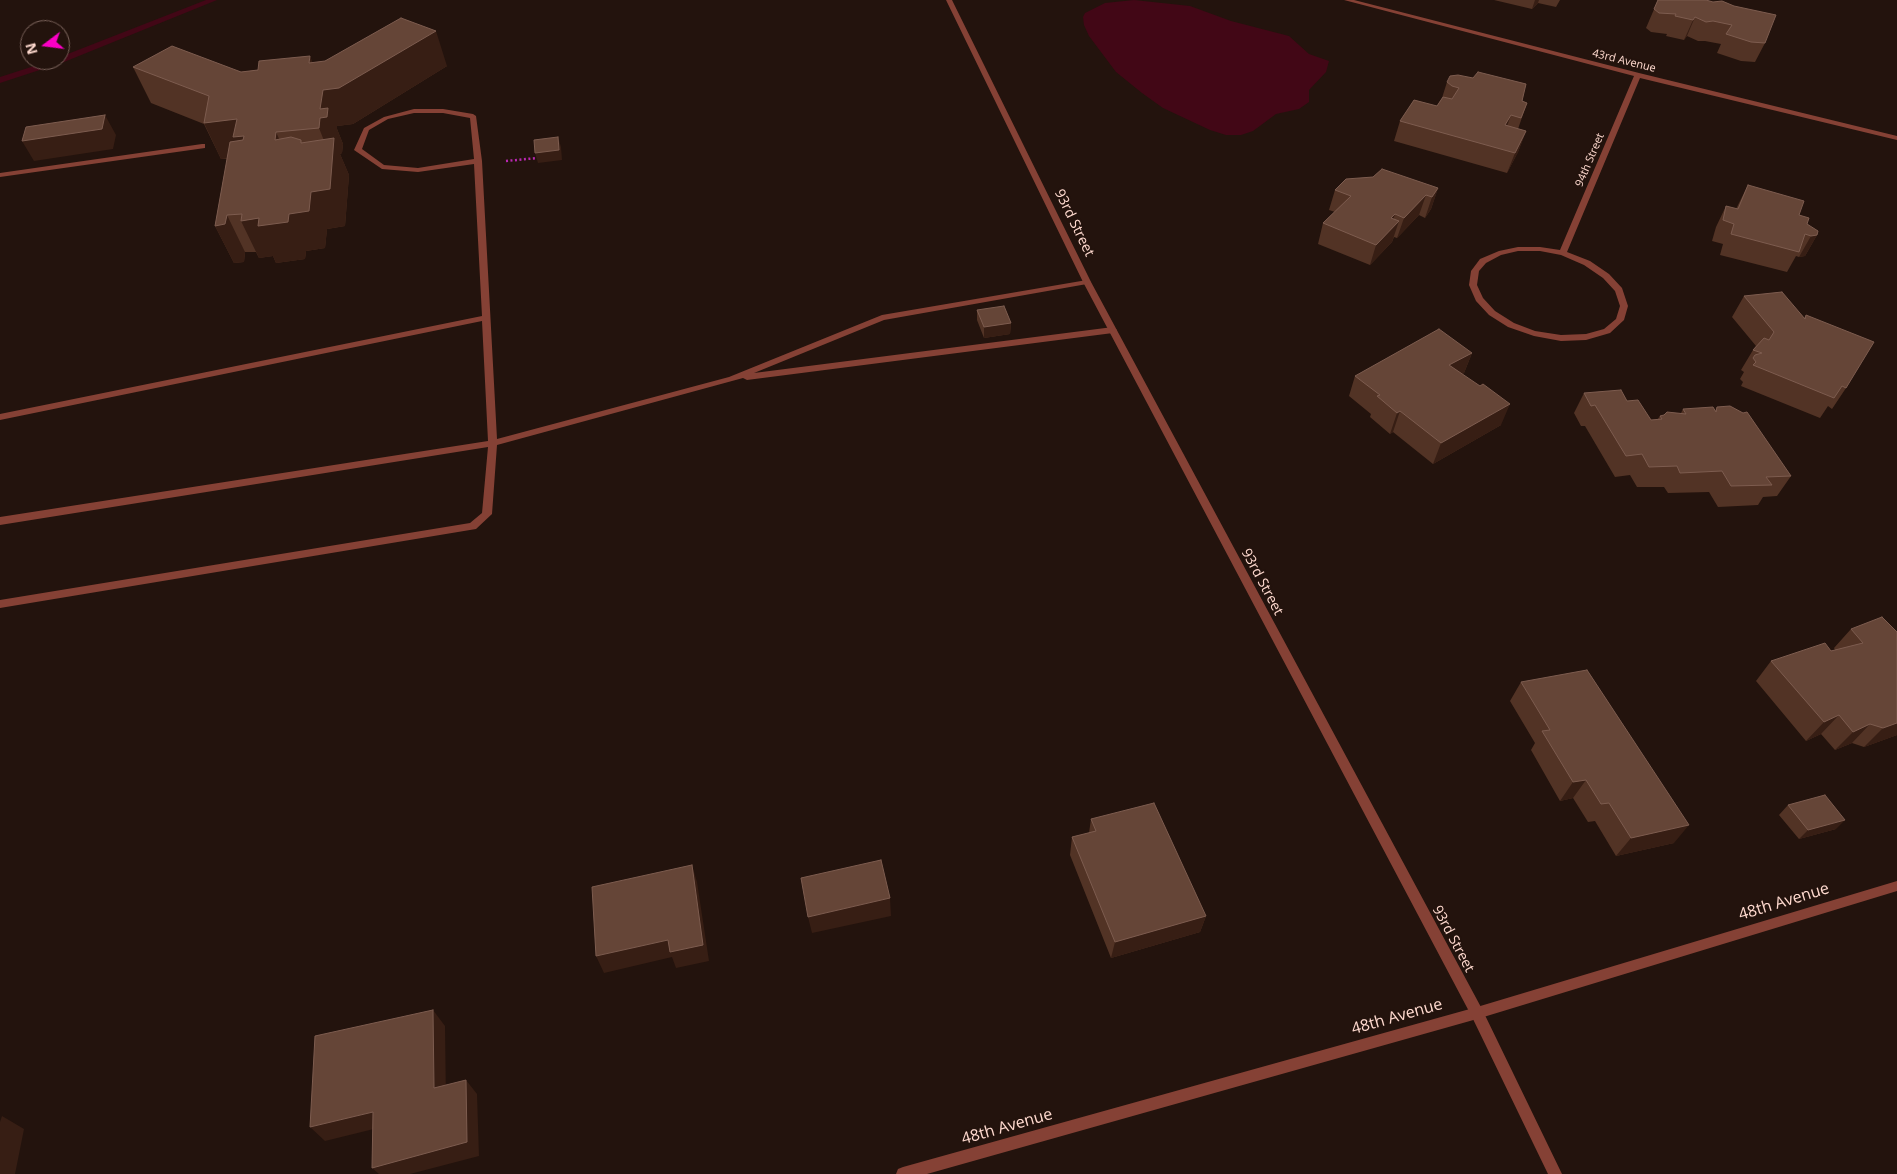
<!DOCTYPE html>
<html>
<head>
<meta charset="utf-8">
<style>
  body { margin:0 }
  #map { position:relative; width:1897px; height:1174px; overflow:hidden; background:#23130d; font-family:"Open Sans",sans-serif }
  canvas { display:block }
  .north { position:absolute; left:20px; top:20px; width:50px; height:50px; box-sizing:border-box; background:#23130d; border:1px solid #7b635b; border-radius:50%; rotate:255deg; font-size:14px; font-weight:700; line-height:20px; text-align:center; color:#ffdacf }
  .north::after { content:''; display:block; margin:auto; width:18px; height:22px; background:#fa00c5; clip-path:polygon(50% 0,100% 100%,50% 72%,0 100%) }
</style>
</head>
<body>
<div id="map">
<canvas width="1897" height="1174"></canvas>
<div class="north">N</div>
</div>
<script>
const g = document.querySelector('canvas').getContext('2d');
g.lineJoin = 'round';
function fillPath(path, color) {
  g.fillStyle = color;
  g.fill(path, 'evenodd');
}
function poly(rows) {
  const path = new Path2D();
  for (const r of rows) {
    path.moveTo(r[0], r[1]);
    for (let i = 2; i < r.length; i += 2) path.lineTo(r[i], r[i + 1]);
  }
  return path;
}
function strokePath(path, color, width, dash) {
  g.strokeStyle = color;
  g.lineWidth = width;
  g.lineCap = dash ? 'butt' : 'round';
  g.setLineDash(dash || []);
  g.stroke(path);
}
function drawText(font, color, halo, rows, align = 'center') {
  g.font = font + ' "Open Sans",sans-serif';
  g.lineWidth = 4;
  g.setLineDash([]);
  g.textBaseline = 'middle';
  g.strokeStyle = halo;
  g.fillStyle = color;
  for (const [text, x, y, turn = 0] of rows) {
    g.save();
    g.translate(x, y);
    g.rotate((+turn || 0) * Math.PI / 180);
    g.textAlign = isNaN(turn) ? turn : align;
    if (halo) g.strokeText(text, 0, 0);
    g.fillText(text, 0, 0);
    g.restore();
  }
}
const water = poly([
  [1134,0,1190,6,1231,21,1289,36,1309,54,1329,61,1326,72,1309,90,1309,102,1299,109,1276,114,1253,131,1241,135,1226,135,1210,130,1163,108,1142,93,1116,72,1089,36,1084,25,1083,17,1085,13,1105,3]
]);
const stream = poly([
  [206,0,217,0,64,62,0,83,0,77,53,60,60,60,60,57,206,0]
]);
const path = poly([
  [506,161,537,158]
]);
const service = poly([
  [443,109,473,114,476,116,482,161,497,439,729,377,882,315,1087,280,1091,282,1087,284,884,320,754,373,1113,327,1117,330,1113,333,747,380,743,378,497,445,492,514,476,529,0,608,0,600,470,523,482,513,488,447,0,525,0,517,488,441,482,321,0,420,0,414,482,316,474,164,418,172,382,169,354,150,364,128,384,117,414,109,443,109],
  [414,113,443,113,470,118,474,159,418,168,384,165,362,149,369,130,388,119,414,113],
  [202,144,205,144,205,148,0,177,0,173,202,144]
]);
const minor = poly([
  [1344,0,1354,0,1639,73,1897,136,1897,140,1640,78,1567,252,1590,261,1609,274,1622,288,1628,306,1624,320,1610,333,1586,340,1561,341,1534,336,1508,327,1489,315,1476,301,1469,285,1471,271,1480,259,1499,251,1518,247,1540,247,1560,250,1634,76,1344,0],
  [1518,251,1540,251,1561,255,1584,265,1603,278,1615,291,1620,306,1616,319,1604,329,1586,334,1561,335,1535,331,1514,323,1495,311,1483,298,1477,285,1479,271,1486,263,1501,255,1518,251],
  [1897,881,1897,891,1477,1019,927,1174,896,1174,898,1169,903,1167,1477,1007,1897,881]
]);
const tertiary = poly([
  [946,0,952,0,1091,282,1482,1009,1562,1174,1548,1174,1472,1017,1083,282,946,0]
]);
const wall = poly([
  [1494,0,1560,0,1556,7,1538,3,1532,9],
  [1658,0,1706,0,1765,43,1755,62,1741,61,1717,53,1721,44,1705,41,1698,41,1687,36,1684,40,1666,36,1667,34,1651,32,1646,28],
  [313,63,447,66,353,124,337,126,337,129,343,144,342,153,340,154,349,175,345,226,327,229,325,248,306,251,305,259,276,263,273,256,259,258,256,252,245,252,244,262,234,263,215,226,227,159,221,159,204,124,151,103,133,67,241,72],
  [1447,82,1522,101,1527,103,1518,129,1526,131,1518,152,1507,173,1394,141,1400,121,1437,106,1442,98],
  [1748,185,1807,224,1817,235,1805,256,1799,257,1796,256,1787,272,1720,255,1723,244,1712,241,1716,227,1726,206,1736,209],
  [1438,188,1431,209,1425,218,1419,215,1397,238,1394,237,1392,242,1370,265,1318,244,1323,223,1335,212,1329,210,1335,190],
  [1744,296,1804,318,1806,315,1846,388,1832,409,1828,406,1820,418,1741,386,1743,382,1740,379,1744,372,1741,370,1753,350,1756,346,1732,317],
  [977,310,1011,323,1010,334,984,338,977,320],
  [1472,353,1464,373,1462,374,1501,425,1433,464,1393,432,1390,434,1370,417,1371,414,1349,396,1355,376],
  [1584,393,1627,401,1651,420,1657,420,1660,416,1681,413,1683,409,1715,411,1717,407,1791,476,1777,496,1763,497,1758,505,1718,507,1709,492,1668,493,1664,487,1637,487,1630,475,1615,477,1585,426,1581,426,1574,413],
  [1851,629,1897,632,1897,735,1864,747,1852,743,1835,750,1821,734,1806,741,1756,681,1771,661,1835,650,1834,648],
  [1521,682,1674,843,1616,856,1595,821,1588,822,1573,798,1560,801,1531,750,1535,743,1510,701],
  [1788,805,1836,829,1799,839,1779,815],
  [1091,819,1206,916,1200,932,1111,958,1070,855,1072,837,1089,833]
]);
const shadedWall = poly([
  [1535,0,1539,0,1538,3,1532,9],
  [1695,17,1687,36,1684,40,1693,20],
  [436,31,447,66,353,124,337,126,337,129,343,144,342,153,340,154,349,175,345,226,327,229,325,248,306,251,305,259,276,263,273,256,259,258,241,221,289,214,311,192,332,161,319,128,320,109,309,63,310,56,323,89],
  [105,115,116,135,113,149,34,161,22,141],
  [1511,115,1504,135,1505,125],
  [237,119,261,172,242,157,221,159,204,123],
  [1526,131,1518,152,1507,173,1515,153],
  [276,132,292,168,275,140],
  [558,137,561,147,562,160,538,163,535,153],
  [1438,188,1431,209,1425,218,1432,197],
  [1426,195,1419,215,1397,238,1404,218],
  [1395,214,1390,230,1399,221,1392,242,1370,265,1376,245,1391,218],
  [227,215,245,252,244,262,234,263,215,226],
  [1817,235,1805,256,1799,257,1811,236],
  [1011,323,1010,334,984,338,984,327],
  [1472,353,1464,373,1442,385,1449,365],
  [1510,404,1501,425,1433,464,1441,443],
  [1400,411,1393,432,1390,434,1397,413],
  [1839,715,1821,734,1806,741,1824,722],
  [1897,723,1897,735,1864,747,1883,728],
  [1870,724,1852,743,1835,750,1853,732],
  [1586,780,1573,798,1560,801,1573,782],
  [1845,820,1836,829,1799,839,1808,830],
  [1689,825,1674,843,1616,856,1631,838],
  [692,865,697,882,709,961,676,968,672,957,604,973,596,956,668,940],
  [890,898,891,916,812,933,808,917],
  [1206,916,1200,932,1111,958,1115,942],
  [433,1010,445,1026,446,1102,434,1088],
  [466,1080,477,1094,479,1156,410,1174,379,1174,372,1168],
  [373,1112,386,1126,325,1141,310,1127],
  [2,1116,24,1129,15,1174,0,1174,0,1122]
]);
const building = poly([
  [1658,0,1706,0,1713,2,1722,1,1734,6,1776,15,1765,43,1751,42,1726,34,1732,25,1713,21,1706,22,1695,17,1693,20,1675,16,1676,14,1659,13,1654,9,1658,0],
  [401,18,436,31,339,88,323,90,320,109,328,108,327,117,320,118,319,128,276,132,275,140,291,137,301,140,301,143,334,138,330,189,311,192,309,211,289,214,288,222,258,226,259,218,241,221,242,214,227,215,225,224,215,226,230,142,243,140,244,136,233,137,237,119,204,123,209,96,133,67,172,46,241,72,258,70,259,61,310,56,309,63,325,61,401,18],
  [1478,72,1526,84,1522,101,1527,103,1521,118,1511,115,1505,125,1526,131,1515,153,1400,121,1414,100,1437,106,1443,97,1452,99,1459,88,1452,86,1447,82,1450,76,1458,75,1473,78,1478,72],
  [105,115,102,129,22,141,26,127,105,115],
  [558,137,559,150,535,153,534,140,558,137],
  [1382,169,1438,188,1432,197,1426,195,1404,218,1395,214,1391,218,1399,221,1376,245,1323,223,1351,196,1335,190,1346,179,1373,177,1382,169],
  [1748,185,1804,201,1799,215,1809,218,1807,224,1818,231,1817,235,1811,236,1805,234,1799,252,1731,234,1734,224,1723,220,1726,206,1738,209,1748,185],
  [1782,292,1805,319,1806,315,1874,342,1846,388,1842,386,1834,398,1753,365,1756,362,1753,358,1755,355,1762,353,1753,350,1764,338,1769,340,1774,332,1744,296,1782,292],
  [1004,306,1011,323,984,327,977,310,1004,306],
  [1439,329,1472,353,1449,365,1480,386,1483,384,1510,404,1441,443,1400,411,1397,413,1377,396,1380,395,1355,376,1439,329],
  [1621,390,1627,401,1638,400,1651,420,1662,419,1660,416,1664,415,1667,412,1686,414,1683,409,1713,407,1716,412,1717,407,1730,406,1743,413,1747,412,1791,476,1766,477,1772,485,1731,486,1722,471,1680,473,1677,466,1649,467,1642,454,1626,456,1595,405,1591,406,1584,393,1621,390],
  [1882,617,1897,632,1897,723,1883,728,1870,724,1853,732,1839,715,1824,722,1771,661,1825,643,1831,651,1863,643,1851,629,1882,617],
  [1587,670,1689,825,1631,838,1609,803,1601,804,1586,780,1573,782,1542,731,1550,730,1521,682,1587,670],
  [1825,795,1845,820,1808,830,1788,805,1825,795],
  [1154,803,1206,916,1115,942,1072,837,1096,831,1091,819,1154,803],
  [881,860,890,898,808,917,801,878,881,860],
  [692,865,703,945,670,952,668,940,596,956,592,887,692,865],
  [433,1010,434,1088,466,1080,467,1142,372,1168,373,1112,310,1127,315,1036,433,1010]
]);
const farStreetnames = [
  ["43rd Avenue",1624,61,14],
  ["94th Street",1590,160,-67]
];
const streetNames = [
  ["93rd Street",1074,223,64],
  ["93rd Street",1262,582,62],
  ["93rd Street",1453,939,62]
];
const nearStreetnames = [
  ["48th Avenue",1784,902,-17],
  ["48th Avenue",1397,1017,-16],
  ["48th Avenue",1007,1127,-16]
];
fillPath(water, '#420716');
fillPath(stream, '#420716');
strokePath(path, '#ba28b2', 2.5, [2, 2.5]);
fillPath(service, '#854135');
fillPath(minor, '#854135');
fillPath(tertiary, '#854135');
fillPath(wall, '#523325');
fillPath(shadedWall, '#371e14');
fillPath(building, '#654537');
strokePath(building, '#7d5c4f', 1);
drawText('11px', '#ffdacf', '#23130d', farStreetnames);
drawText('14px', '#ffdacf', '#23130d', streetNames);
drawText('16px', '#ffdacf', '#23130d', nearStreetnames);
</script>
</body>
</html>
